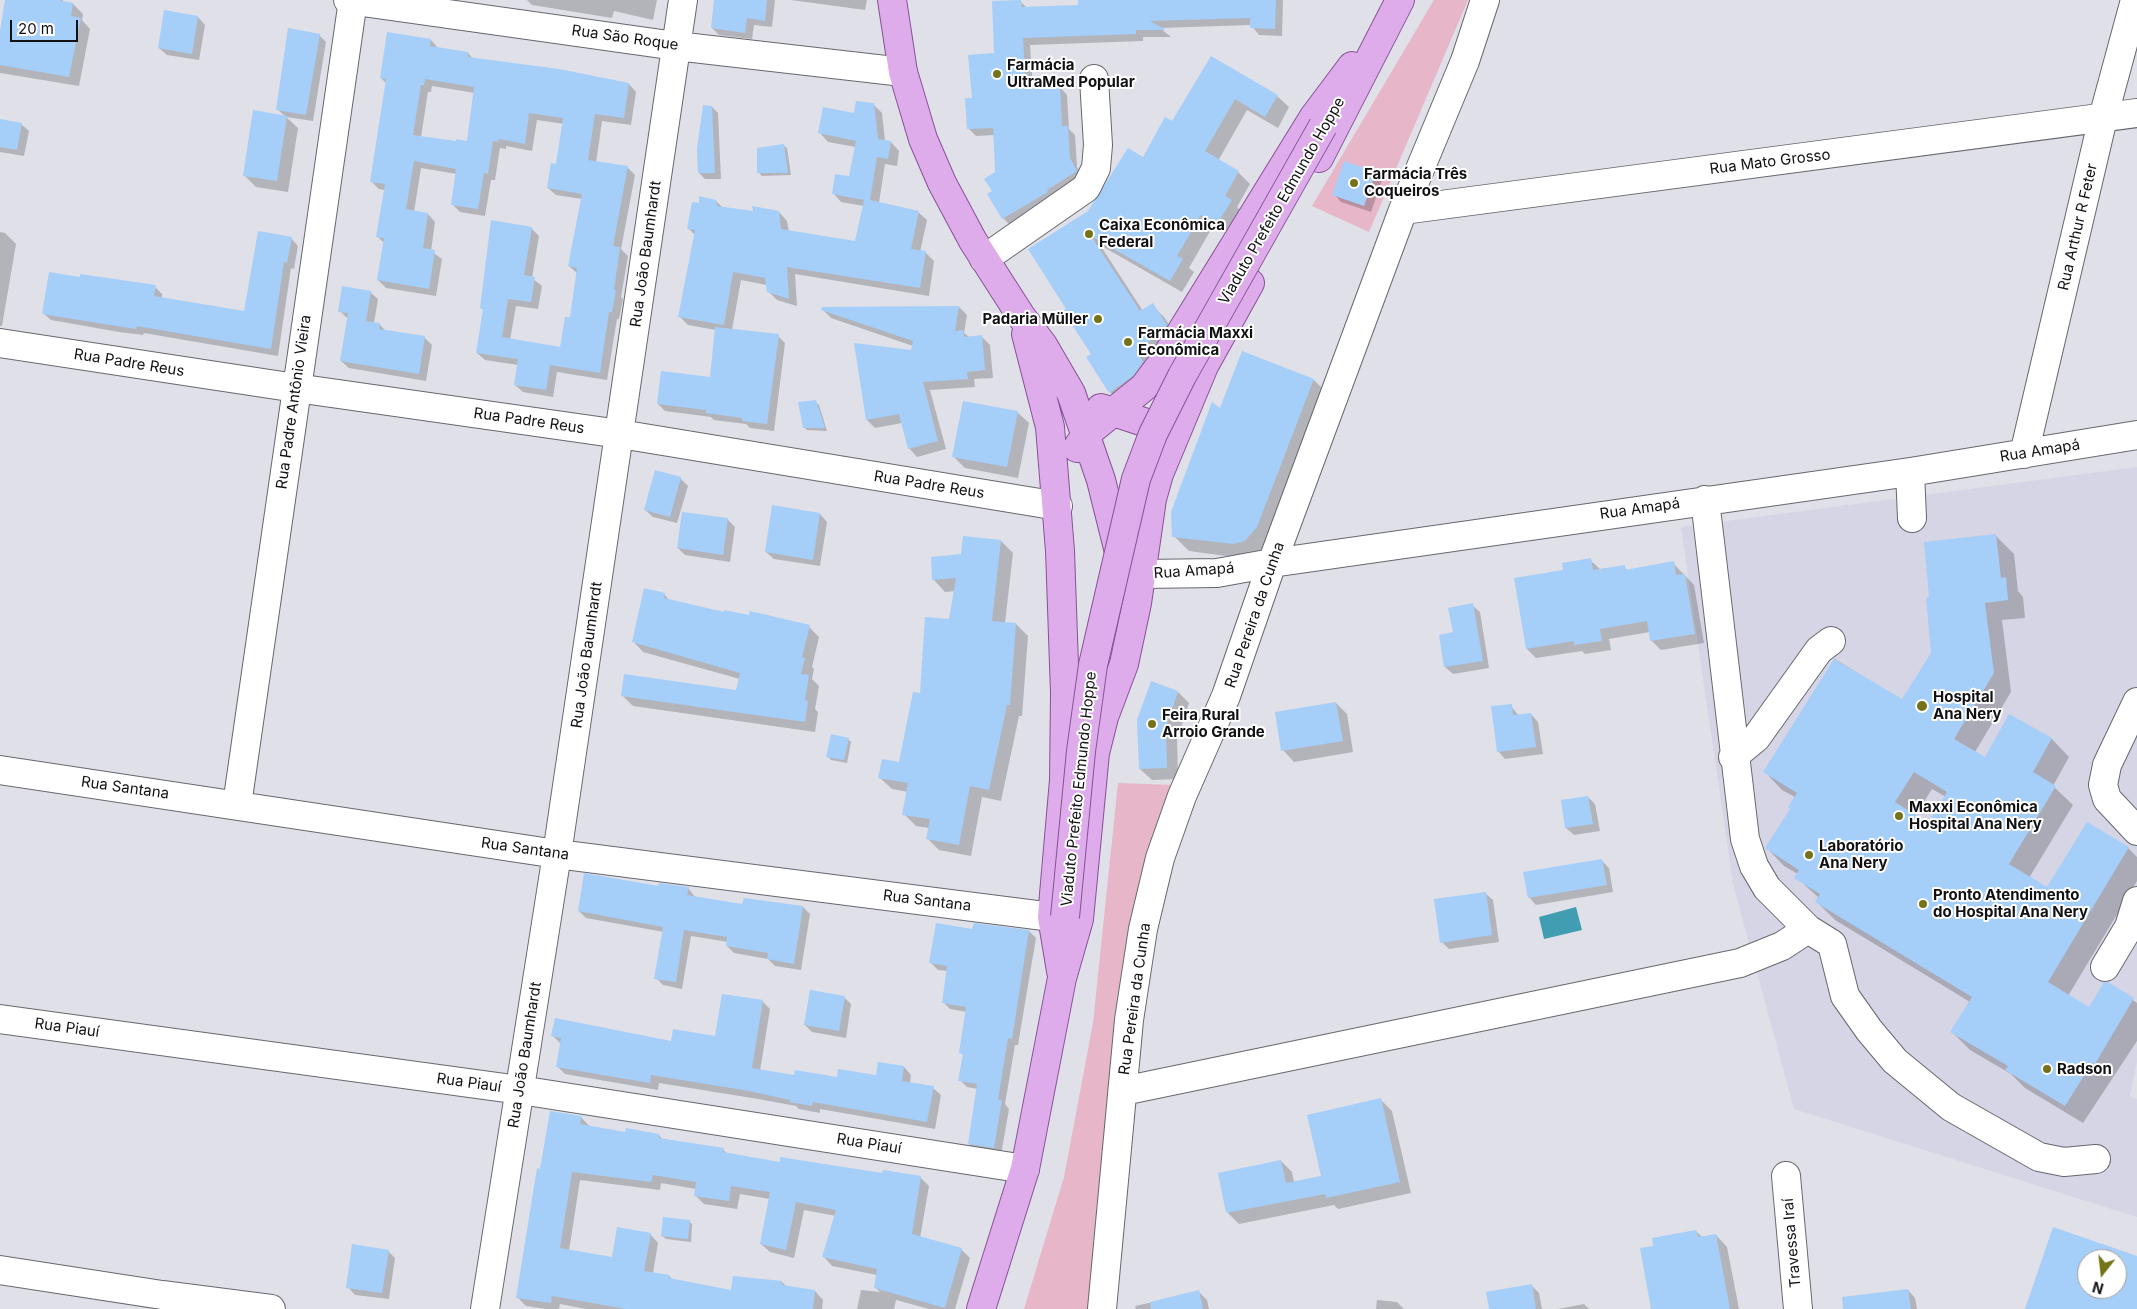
<!DOCTYPE html>
<html>
<head>
<meta charset="utf-8">
<style>
  body { margin:0 }
  #map { position:relative; width:2137px; height:1309px; overflow:hidden; background:#e0e0e9; font-family:Inter,sans-serif }
  canvas { display:block }
  .north { position:absolute; left:2077px; top:1249px; width:50px; height:50px; box-sizing:border-box; background:#fff; border:1px solid #a0a0a1; border-radius:50%; rotate:196deg; font-size:14px; font-weight:700; line-height:20px; text-align:center; color:#111114 }
  .north::after { content:''; display:block; margin:auto; width:18px; height:22px; background:#737318; clip-path:polygon(50% 0,100% 100%,50% 72%,0 100%) }
  .scale { position:absolute; left:10px; top:20px; width:68px; height:22px; box-sizing:border-box; border:2px solid #111114; border-top:0; padding-left:6px; font-size:15px; line-height:18px; white-space:nowrap; color:#111114; -webkit-text-stroke:4px #fff; paint-order:stroke }
</style>
</head>
<body>
<div id="map">
<canvas width="2137" height="1309"></canvas>
<div class="north">N</div>
<div class="scale">20 m</div>
</div>
<script>
const g = document.querySelector('canvas').getContext('2d');
g.lineJoin = 'round';
function fillPath(path, color) {
  g.fillStyle = color;
  g.fill(path, 'evenodd');
}
function poly(rows) {
  const path = new Path2D();
  for (const r of rows) {
    path.moveTo(r[0], r[1]);
    for (let i = 2; i < r.length; i += 2) path.lineTo(r[i], r[i + 1]);
  }
  return path;
}
function strokePath(path, color, width, dash) {
  g.strokeStyle = color;
  g.lineWidth = width;
  g.lineCap = dash ? 'butt' : 'round';
  g.setLineDash(dash || []);
  g.stroke(path);
}
function drawText(font, color, halo, rows, align = 'center') {
  g.font = font + ' Inter,sans-serif';
  g.lineWidth = 4;
  g.setLineDash([]);
  g.textBaseline = 'middle';
  g.strokeStyle = halo;
  g.fillStyle = color;
  for (const [text, x, y, turn = 0] of rows) {
    g.save();
    g.translate(x, y);
    g.rotate((+turn || 0) * Math.PI / 180);
    g.textAlign = isNaN(turn) ? turn : align;
    if (halo) g.strokeText(text, 0, 0);
    g.fillText(text, 0, 0);
    g.restore();
  }
}
const built = poly([
  [2137,467,2137,1062,2130,1096,2137,1099,2137,1217,1794,1109,1733,884,1681,527]
]);
const green = poly([
  [1434,0,1468,0,1369,232,1312,206],
  [1118,783,1174,785,1100,1186,1088,1309,1024,1309,1064,1177,1093,1023]
]);
const water = poly([
  [1576,907,1582,930,1544,939,1539,917]
]);
const shadow = poly([
  [6,0,63,0,63,2,73,4,83,14,82,20,90,29,79,86,0,73,0,38],
  [527,0,657,0,653,20,614,11,612,18,532,5],
  [715,0,775,0,772,27,754,25,752,39,719,35,712,28],
  [791,0,867,0,865,10],
  [1079,0,1283,0,1282,36,1259,35,1251,25,1160,28,1171,37,1143,37,1143,41,1030,45,1033,88,1060,87,1067,95,1069,129,1075,135,1077,167,1084,179,1011,226,1003,218,993,191,997,173,995,135,976,136,968,128,973,99,1021,2,1027,8,1079,6],
  [198,17,205,25,199,60,167,55,159,48],
  [319,35,326,42,313,121,286,117,298,128,288,192,256,187,245,176,285,116,277,109],
  [431,40,438,48,468,53,473,59,629,84,636,92,631,125,602,121,596,163,627,167,635,175,621,249,628,256,621,297,623,299,619,319,617,319,607,380,557,372,553,397,523,392,515,385,518,365,485,360,477,353,484,311,481,308,531,228,539,236,532,278,542,286,538,309,516,306,510,340,561,348,571,319,578,274,569,266,582,199,556,195,548,188,557,165,564,124,537,120,532,151,506,146,506,149,500,148,495,180,491,180,485,216,460,212,452,204,457,174,421,168,414,212,428,214,435,222,431,251,442,259,436,296,386,288,378,280,384,243,378,237,385,190,379,189,372,182,387,84,381,78],
  [432,86,475,93,468,142,457,143,421,137,428,92,431,92],
  [1211,57,1277,96,1289,107,1278,128,1247,110,1218,161,1238,172,1250,184,1237,207,1243,212,1229,235,1213,226,1189,268,1194,272,1182,292,1100,245,1143,311,1152,305,1164,317,1178,338,1122,404,1110,392,1088,358,1092,355,1068,309,1089,212,1143,158,1173,123],
  [873,104,882,113,885,141,891,142,899,151,897,166,885,164,879,203,918,212,927,220,920,252,926,253,934,261,929,296,795,274,797,306,777,300,768,291,767,285,741,280,732,330,778,336,785,343,774,431,750,428,746,424,714,420,711,417,665,411,658,404,711,378,716,330,688,325,680,317,695,235,689,229,701,205,716,201,723,208,755,213,779,212,787,221,789,232,856,242,864,206,841,202,833,193,850,178,856,147,828,142,820,133],
  [712,107,718,113,721,179,705,179,699,173],
  [0,121,21,124,29,131,24,156,0,152],
  [783,145,787,148,791,175,762,176,758,172],
  [1375,173,1382,180,1371,212,1341,202,1334,194],
  [0,232,5,233,16,244,2,326,0,326],
  [291,238,298,246,294,269,291,268,278,356,144,333,143,335,119,332,51,320,43,313,155,287,162,294,162,298,245,313],
  [370,292,378,299,374,323,379,324,386,331,424,337,432,345,426,381,349,368,341,361,348,319,340,311],
  [959,307,967,315,964,333,969,337,981,336,990,345,993,378,974,379,975,387,930,390,946,449,917,457,909,448,902,423,875,428,867,420,912,351,913,346,831,318,823,310],
  [1314,380,1329,395,1260,556,1249,559,1189,551,1174,536,1220,409],
  [815,401,819,405,827,431,807,430,804,427],
  [1017,412,1029,423,1018,478,965,468,954,457],
  [680,478,688,486,677,523,653,517,645,510],
  [820,514,827,522,820,566,774,559,766,552],
  [727,519,735,527,730,562,685,555,678,548],
  [1996,536,2014,554,2018,591,2023,597,2025,618,2002,620,2011,692,1975,752,1985,759,2010,716,2052,739,2069,757,2053,786,2073,805,2029,878,2047,889,2087,823,2128,848,2137,857,2137,881,2068,996,2090,1009,2107,983,2137,1003,2137,1041,2083,1123,2025,1088,2011,1074,1970,1050,1952,1032,1970,1002,1835,920,1817,902,1819,898,1796,877,1798,874,1784,866,1767,848,1791,809,1795,797,1782,790,1765,772,1835,659,1902,701,1933,653,1931,598],
  [1932,789,1946,797,1929,824,1915,816],
  [1001,541,1013,553,1005,623,1016,624,1028,636,1022,716,1019,716,1001,801,982,797,971,856,939,850,927,838,929,828,916,826,904,814,908,792,892,789,880,778,899,764,921,694,950,620,956,591,945,592,934,580,962,555],
  [1590,560,1600,569,1624,567,1628,571,1673,563,1694,585,1704,643,1661,650,1651,640,1650,632,1609,639,1611,650,1585,654,1582,651,1536,658,1527,649,1565,571],
  [664,594,670,601,725,613,809,627,819,637,812,667,814,669,812,679,819,686,815,709,818,712,815,732,633,706,623,696,737,692,740,679,643,652,633,641],
  [1472,605,1480,612,1489,668,1453,674,1445,667,1454,633],
  [1178,692,1189,703,1177,739,1178,779,1152,780,1140,769],
  [1336,703,1347,714,1353,752,1294,762,1283,750],
  [1511,706,1519,716,1531,714,1538,722,1543,754,1505,759,1498,751],
  [848,739,851,742,847,763,831,760,828,757],
  [1588,797,1595,804,1600,831,1574,835,1566,828],
  [1602,861,1609,868,1613,892,1536,905,1529,897],
  [659,888,688,888,695,897,744,905,745,899,803,907,810,914,801,970,775,966,768,959,734,953,727,946,728,942,691,936,682,989,663,985,656,978,664,932,586,918,579,911],
  [1485,893,1493,900,1499,942,1449,949,1442,942],
  [974,931,1029,931,1036,938,1018,1045,1015,1045,1005,1104,1009,1109,1001,1155,976,1151,969,1144,978,1089,967,1087,960,1080,964,1056,960,1052,967,1012,950,1009,943,1002,948,971,938,970,931,963],
  [844,997,851,1004,846,1038,812,1032,805,1025],
  [762,1001,770,1009,760,1071,795,1076,838,1078,877,1077,904,1067,911,1075,910,1084,933,1088,941,1095,935,1129,820,1109,820,1113,799,1109,796,1106,758,1099,659,1083,658,1090,565,1074,557,1066,561,1044,553,1036,672,1042,716,1038],
  [1381,1100,1392,1111,1411,1193,1338,1209,1334,1205,1239,1224,1228,1213,1219,1174,1281,1161,1292,1172,1294,1182,1322,1177],
  [581,1117,590,1127,626,1134,659,1135,663,1140,723,1150,728,1154,781,1163,920,1177,929,1186,920,1238,961,1249,970,1258,955,1309,929,1309,896,1300,894,1309,857,1309,861,1290,880,1292,875,1287,877,1275,832,1266,824,1257,836,1216,804,1210,794,1258,770,1252,761,1244,770,1199,740,1194,737,1209,704,1204,695,1195,696,1189,661,1183,660,1190,580,1180,569,1251,613,1258,650,1234,658,1243,653,1273,669,1276,674,1281,732,1292,782,1282,787,1287,815,1291,823,1300,822,1309,586,1309,560,1304,559,1309,546,1309,526,1306,517,1297,541,1170],
  [689,1221,692,1224,691,1242,666,1239,662,1236],
  [1696,1231,1703,1238,1716,1235,1727,1247,1739,1309,1669,1309,1655,1247],
  [388,1251,395,1258,389,1299,355,1295,348,1287],
  [1532,1286,1539,1293,1542,1309,1490,1309],
  [1908,1290,1915,1298,1917,1309,1854,1309],
  [1199,1292,1207,1300,1209,1309,1136,1309,1135,1306],
  [1377,1300,1397,1302,1404,1309,1376,1309],
  [1584,1304,1589,1309,1558,1309]
]);
const building = poly([
  [5,0,59,0,73,3,71,16,81,18,69,77,0,65,0,31],
  [714,0,767,0,765,21,747,18,745,33,711,28],
  [1021,0,1022,7,1078,5,1078,0,1276,0,1275,29,1250,28,1250,18,1150,21,1166,30,1136,30,1136,34,1023,38,1026,87,1060,86,1062,126,1068,126,1070,158,1077,171,1047,190,1048,192,1002,219,987,194,992,191,984,179,995,172,993,128,967,129,965,98,972,98,968,55,994,53,992,1],
  [164,10,198,16,192,54,158,48],
  [288,28,320,34,306,115,276,110],
  [387,32,431,39,430,46,468,52,468,57,559,69,629,83,624,118,595,114,588,160,628,166,613,246,620,247,614,290,616,290,612,312,609,312,600,373,550,365,546,390,514,385,518,359,476,353,483,309,480,308,491,220,532,227,524,275,535,277,531,302,508,299,502,337,560,347,565,317,570,317,577,268,568,266,582,194,547,188,551,163,556,164,563,118,529,113,525,144,499,139,498,142,493,141,488,174,484,173,478,209,451,205,456,169,414,161,406,209,428,213,423,248,435,250,429,289,377,280,384,238,376,237,385,184,370,182,386,79,380,78],
  [425,79,474,87,467,141,456,139,456,141,413,135,421,85,424,85],
  [1211,56,1278,95,1265,117,1235,99,1205,151,1239,171,1225,196,1232,200,1217,224,1201,215,1177,256,1183,259,1170,281,1091,236,1140,311,1153,303,1167,325,1162,333,1136,350,1143,362,1133,376,1109,393,1086,357,1091,354,1063,311,1066,309,1028,249,1088,211,1128,148,1143,157,1165,117,1172,121],
  [856,101,874,103,878,139,891,141,888,159,877,157,870,200,919,211,911,249,926,251,920,288,787,267,789,299,767,292,765,278,733,272,724,325,678,317,695,230,687,229,692,202,699,203,699,196,716,200,717,206,753,211,752,206,779,211,781,229,855,241,864,200,832,194,835,174,849,176,856,141,818,133,823,107,854,113],
  [703,105,712,106,715,173,698,173,697,149],
  [253,110,287,116,277,181,243,176],
  [0,119,22,123,17,150,0,147],
  [784,144,788,173,757,173,757,148],
  [1344,161,1376,172,1364,206,1332,195],
  [258,231,292,237,287,263,284,262,271,349,137,326,136,329,111,325,42,314,49,272,80,277,80,274,156,285,154,296,244,311],
  [342,286,371,291,366,321,380,323,379,329,425,336,419,374,340,361,348,313,338,312],
  [959,306,955,331,963,330,964,337,982,335,985,370,967,372,968,379,923,382,938,441,908,449,899,414,866,420,854,343,911,350,913,341,821,310,822,307],
  [715,327,779,334,767,424,742,421,742,418,706,413,706,410,657,404,661,371,710,377],
  [1242,351,1314,379,1257,527,1245,541,1233,544,1172,537,1171,512,1212,402,1220,408],
  [816,400,825,428,803,428,798,402],
  [963,401,1018,411,1007,467,952,457],
  [655,470,681,477,670,517,644,510],
  [772,505,820,513,813,560,765,552],
  [682,512,728,518,723,555,677,548],
  [1996,534,2001,578,2006,577,2008,600,1985,603,1994,673,1954,739,1985,757,2009,714,2052,738,2033,772,2056,786,2009,864,2047,887,2087,822,2129,847,2048,982,2089,1007,2104,982,2108,982,2134,998,2095,1064,2092,1063,2065,1106,2005,1070,2008,1066,1950,1032,1972,997,1815,902,1820,894,1794,878,1799,870,1765,848,1790,809,1788,807,1797,793,1763,772,1834,659,1902,699,1931,653,1926,597,1929,597,1924,542],
  [1914,772,1947,792,1928,823,1895,802],
  [963,536,1001,540,992,621,1016,623,1010,705,1007,705,989,790,970,786,959,845,926,839,930,819,902,815,908,783,878,778,882,759,899,762,913,692,920,693,925,617,949,619,956,578,932,580,931,557,961,554],
  [1591,558,1593,570,1625,565,1625,570,1674,561,1676,575,1685,574,1695,634,1650,641,1647,621,1600,629,1602,641,1574,645,1574,641,1526,649,1514,578,1563,570,1562,563],
  [644,588,665,593,664,598,724,612,724,610,749,615,750,611,810,625,802,657,805,658,801,674,809,675,805,700,808,701,805,722,621,696,624,674,736,690,740,673,632,642],
  [1473,603,1483,661,1444,667,1439,635,1453,632,1448,608],
  [1151,681,1178,691,1166,727,1167,768,1139,769,1137,720],
  [1336,702,1343,741,1281,751,1275,712],
  [1512,704,1513,715,1531,713,1536,747,1497,752,1491,706],
  [831,734,849,738,844,760,826,757],
  [1588,796,1593,824,1565,828,1561,800],
  [1602,859,1607,885,1528,898,1523,872],
  [584,873,658,886,659,883,689,887,687,895,742,904,744,898,803,906,794,964,767,959,768,953,726,946,727,937,684,930,676,982,654,979,663,927,578,911],
  [1486,892,1492,935,1440,943,1434,899],
  [936,923,972,929,974,923,1029,930,1012,1039,1008,1038,998,1100,1002,1100,994,1148,968,1144,977,1084,958,1081,963,1054,959,1053,966,1007,942,1003,947,966,929,963],
  [810,990,845,996,839,1031,804,1025],
  [722,994,763,1000,752,1068,794,1075,795,1070,837,1077,838,1069,876,1075,878,1062,904,1066,902,1081,934,1086,927,1122,813,1102,812,1106,790,1102,790,1100,749,1091,651,1075,650,1083,556,1067,561,1038,551,1036,555,1018,671,1041,673,1029,715,1036],
  [1381,1098,1400,1182,1326,1198,1325,1194,1226,1213,1218,1173,1281,1160,1286,1183,1321,1176,1307,1115],
  [550,1111,582,1116,580,1124,625,1132,626,1128,659,1134,659,1138,724,1148,723,1152,780,1162,780,1157,882,1173,883,1170,921,1176,912,1234,962,1248,945,1308,874,1288,877,1269,822,1257,836,1210,796,1202,786,1250,760,1244,770,1192,731,1186,729,1201,694,1196,696,1182,653,1175,651,1182,572,1172,560,1248,612,1257,617,1227,651,1233,644,1271,670,1275,669,1278,731,1290,733,1276,782,1281,782,1285,815,1290,813,1309,626,1309,552,1296,551,1303,516,1298,537,1168,540,1169],
  [663,1217,690,1220,688,1239,661,1236],
  [2053,1227,2137,1256,2137,1309,2025,1309],
  [2087,1259,2117,1259,2117,1289,2087,1289],
  [1696,1230,1698,1237,1716,1234,1730,1309,1651,1309,1640,1248,1653,1246,1652,1238],
  [352,1244,389,1250,382,1293,346,1288],
  [1532,1284,1536,1309,1489,1309,1486,1292],
  [1908,1289,1911,1309,1843,1309,1842,1297],
  [1199,1290,1203,1309,1151,1309,1150,1302]
]);
const minor = poly([
  [348,0,676,46,903,72],
  [1403,210,2137,113],
  [984,259,1086,188,1096,168,1098,145,1094,79],
  [0,343,296,388,620,434,1058,506],
  [2024,454,2103,118,2135,0],
  [1910,472,1912,518],
  [1705,500,1745,839,1754,866,1767,888,1808,929,1832,944,1845,996,1869,1030,1895,1061,1951,1107,2039,1157,2064,1162,2096,1159],
  [1141,574,1217,573,1272,563,1910,472,2137,435],
  [2137,702,2107,765,2103,785,2107,799,2137,831],
  [1733,757,1756,738,1819,650,1831,641],
  [0,770,557,854,1052,917],
  [237,805,353,0],
  [2105,967,2129,927,2137,901],
  [0,1019,520,1090,1025,1169],
  [1123,1091,1740,963,1782,946,1808,929],
  [1786,1176,1798,1309],
  [0,1270,162,1295,271,1309],
  [485,1309,557,854,683,0],
  [1102,1309,1129,1020,1143,929,1160,858,1182,796,1226,696,1272,563,1403,210,1465,61,1485,0]
]);
const major = poly([
  [892,0,903,72,923,139,942,183,973,241,1021,316,1043,345,1071,393,1101,480,1120,556],
  [1319,158,1400,0],
  [1026,334,1050,427,1060,551,1065,693,1064,780,1052,917,1061,971],
  [1101,408,1153,425,1161,432,1164,439,1164,448],
  [1077,448,1086,434,1144,387,1162,363,1313,118,1352,66],
  [981,1309,1025,1169,1062,978,1079,919,1095,753,1104,717,1124,664,1137,603,1152,499,1159,474,1204,366,1250,283]
]);
const majorBridge = poly([
  [1065,917,1081,751,1093,665,1136,479,1153,434,1182,376,1323,126]
]);
const markers = [
  [997,74,5,"#737318"],
  [1354,183,5,"#737318"],
  [1089,234,5,"#737318"],
  [1098,319,5,"#737318"],
  [1128,342,5,"#737318"],
  [1922,706,6,"#737318"],
  [1152,724,5,"#737318"],
  [1899,816,5,"#737318"],
  [1809,855,5,"#737318"],
  [1923,904,5,"#737318"],
  [2047,1069,5,"#737318"]
];
const streetNames = [
  ["Rua São Roque",625,38,8],
  ["Rua Mato Grosso",1770,162,-7],
  ["Viaduto Prefeito Edmundo Hoppe",1282,201,-60],
  ["Rua Arthur R Feter",2078,227,-77],
  ["Rua João Baumhardt",646,254,-82],
  ["Rua Padre Reus",129,363,9],
  ["Rua Padre Antônio Vieira",294,402,-82],
  ["Rua Padre Reus",529,421,8],
  ["Rua Amapá",2040,451,-9],
  ["Rua Padre Reus",929,485,9],
  ["Rua Amapá",1640,509,-8],
  ["Rua Amapá",1194,571,-4],
  ["Rua Pereira da Cunha",1255,615,-71],
  ["Rua João Baumhardt",587,655,-82],
  ["Rua Santana",125,788,8],
  ["Viaduto Prefeito Edmundo Hoppe",1079,789,-84],
  ["Rua Santana",525,849,8],
  ["Rua Santana",927,901,7],
  ["Rua Pereira da Cunha",1135,999,-82],
  ["Rua Piauí",67,1028,8],
  ["Rua João Baumhardt",525,1055,-81],
  ["Rua Piauí",469,1083,8],
  ["Rua Piauí",869,1144,9],
  ["Travessa Iraí",1792,1243,-95]
];
const poiNames = [
  ["Farmácia",1007,65],
  ["UltraMed Popular",1007,82],
  ["Farmácia Três",1364,174],
  ["Coqueiros",1364,191],
  ["Caixa Econômica",1099,225],
  ["Federal",1099,242],
  ["Padaria Müller",1088,319,"right"],
  ["Farmácia Maxxi",1138,333],
  ["Econômica",1138,350],
  ["Hospital",1933,697],
  ["Ana Nery",1933,714],
  ["Feira Rural",1162,715],
  ["Arroio Grande",1162,732],
  ["Maxxi Econômica",1909,807],
  ["Hospital Ana Nery",1909,824],
  ["Laboratório",1819,846],
  ["Ana Nery",1819,863],
  ["Pronto Atendimento",1933,895],
  ["do Hospital Ana Nery",1933,912],
  ["Radson",2057,1069]
];
fillPath(built, '#d5d5e5');
fillPath(green, '#e7b6c8');
fillPath(water, '#419eb2');
fillPath(shadow, '#0003');
fillPath(building, '#a5cef8');
strokePath(minor, '#67686f', 30);
strokePath(major, '#885197', 30);
strokePath(minor, '#fff', 28);
strokePath(major, '#deaceb', 28);
strokePath(majorBridge, '#885197', 30, []);
strokePath(majorBridge, '#deaceb', 28);
for (const [x, y, r, color] of markers) {
  const dot = new Path2D();
  dot.arc(x, y, r, 0, 2 * Math.PI);
  g.fillStyle = color;
  g.fill(dot);
  strokePath(dot, '#fff', 2);
}
drawText('15px', '#111114', '#fff', streetNames);
drawText('bold 15px', '#111114', '#fff', poiNames, 'left');
</script>
</body>
</html>
